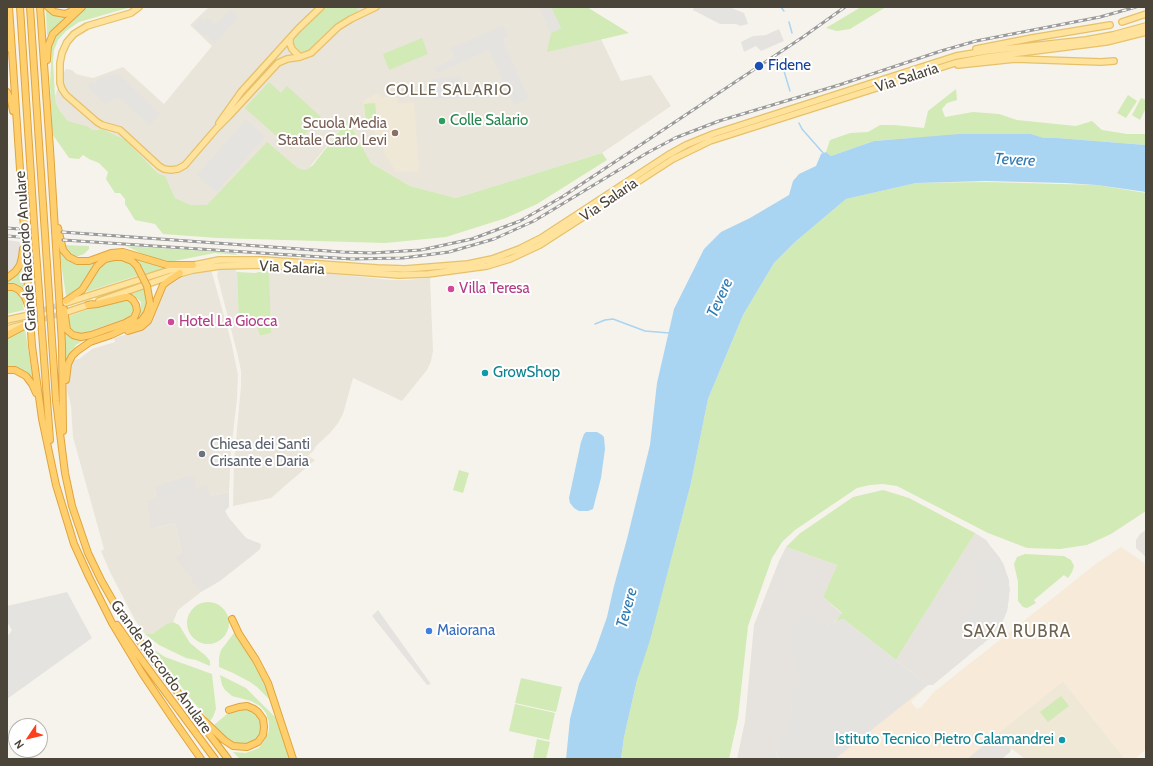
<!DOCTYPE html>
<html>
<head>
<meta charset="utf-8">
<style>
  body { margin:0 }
  #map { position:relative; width:1153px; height:766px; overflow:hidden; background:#f6f3ec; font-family:Cabin,sans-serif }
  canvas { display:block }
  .frame { position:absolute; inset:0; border:8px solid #4b4439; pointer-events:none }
  .north { position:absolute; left:8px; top:718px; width:40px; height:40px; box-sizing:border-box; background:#fff; border:1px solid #b7b4b0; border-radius:50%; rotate:235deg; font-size:11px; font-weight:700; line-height:16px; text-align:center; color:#4b4439 }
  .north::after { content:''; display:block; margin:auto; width:14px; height:18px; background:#fc3f1d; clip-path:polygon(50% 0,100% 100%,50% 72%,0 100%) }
</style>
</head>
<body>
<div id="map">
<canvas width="1153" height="766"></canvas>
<div class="frame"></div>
<div class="north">N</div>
</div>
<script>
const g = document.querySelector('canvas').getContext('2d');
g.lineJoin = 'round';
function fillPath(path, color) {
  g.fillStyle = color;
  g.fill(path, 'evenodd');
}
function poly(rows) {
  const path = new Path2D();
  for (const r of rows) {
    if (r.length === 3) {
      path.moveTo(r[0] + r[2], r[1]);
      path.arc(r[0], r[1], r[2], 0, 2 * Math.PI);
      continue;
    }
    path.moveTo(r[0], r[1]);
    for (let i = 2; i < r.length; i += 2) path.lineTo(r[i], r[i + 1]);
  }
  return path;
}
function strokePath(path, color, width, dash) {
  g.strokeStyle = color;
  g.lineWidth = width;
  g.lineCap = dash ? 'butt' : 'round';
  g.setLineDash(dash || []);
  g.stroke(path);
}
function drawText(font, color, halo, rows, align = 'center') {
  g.font = font + ' Cabin,sans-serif';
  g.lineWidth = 4;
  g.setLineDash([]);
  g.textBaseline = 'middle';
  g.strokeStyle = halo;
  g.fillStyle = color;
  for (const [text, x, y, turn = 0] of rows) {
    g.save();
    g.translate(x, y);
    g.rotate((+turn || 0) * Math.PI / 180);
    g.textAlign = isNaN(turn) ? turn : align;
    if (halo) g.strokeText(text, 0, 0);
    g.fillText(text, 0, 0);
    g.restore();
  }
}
const residential = poly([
  [209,7,550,7,601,39,621,81,651,75,671,106,602,153,456,198,410,186,371,163,348,120,309,168,305,170,298,168,267,143,207,206,191,205,175,198,170,187,154,168,117,136,103,129,93,130,87,126,68,121,60,111,56,103,55,96,63,74,66,69,72,70,76,74,84,76,93,78,123,67,164,104,212,46,190,25],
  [268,267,391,280,407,280,430,278,433,351,431,361,427,370,402,401,353,378,343,414,338,423,331,432,316,446,314,450,308,456,315,460,271,498,233,506,234,462,241,386,241,371,238,356,217,275,219,269,234,268,237,272,239,325,255,320,260,336,271,333],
  [211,269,231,341,238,375,237,399,231,450,229,492,210,496,197,488,193,475,158,498,151,529,175,523,182,553,176,557,194,579,193,581,201,592,178,610,173,622,152,634,145,634,135,620,110,572,101,551,104,549,73,437,71,406,67,390,67,382,70,381,70,372,73,360,79,359,92,349,115,342,114,338,138,331,147,326,153,317,165,287,176,278]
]);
const commercial = poly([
  [1121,547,1146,564,1146,749,1135,759,1125,759,1063,681,967,759,780,759,776,755,793,643,836,621,843,619,928,685,911,702,917,709,921,707,934,692,1097,563]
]);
const industrial = poly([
  [7,240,20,242,20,250,19,260,16,267,7,275],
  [194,475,197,488,207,485,210,496,229,492,229,507,225,511,229,518,246,538,261,544,260,549,253,555,220,581,201,592,192,581,193,579,175,557,182,553,175,523,151,529,147,501,158,498,155,486],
  [1146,530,1146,557,1136,548,1136,540,1140,534],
  [975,533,986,540,1003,563,1005,569,1010,589,1007,611,1001,625,992,636,933,685,928,685,896,660],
  [786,547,837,565,823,597,842,614,831,625,826,626,796,659,798,674,787,725,783,738,780,738,776,755,780,759,737,759,745,721,754,625,779,561],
  [995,736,1011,748,1010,752,1002,759,967,759]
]);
const education = poly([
  [379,92,380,98,396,96,398,104,414,102,419,171,396,172,384,153,383,140,365,126,363,101],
  [1063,681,1125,759,1025,759,995,736]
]);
const green = poly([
  [86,7,131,7,79,22,66,31,58,40,54,50,53,61,55,96,56,103,60,111,68,121,87,126,93,130,103,129,125,140,159,174,165,176,175,198,191,205,207,205,267,142,298,168,305,170,309,168,313,165,348,120,371,163,410,186,456,198,602,153,607,160,537,204,506,218,446,237,385,243,217,238,163,234,155,224,135,220,125,204,125,199,120,193,115,193,106,179,108,172,99,163,89,159,83,155,79,159,69,158,53,135,52,128,50,84,52,46,56,35,68,23,81,13],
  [327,7,356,7,359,12,343,20,320,38,309,51,302,53,299,52,293,45,293,40,314,18],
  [551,7,587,7,629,33,547,52,551,33,561,28],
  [861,7,886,7,850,29,837,31,826,28],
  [46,9,53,14,72,12,59,23,47,36],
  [422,38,428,54,389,70,383,54],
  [269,82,281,93,287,86,321,117,291,149,245,108],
  [956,89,957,100,947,103,942,109,945,117,973,112,999,114,1017,120,1076,126,1092,121,1102,130,1127,134,1146,134,1146,145,1057,138,1044,138,1031,134,912,138,874,141,831,156,826,152,830,140,850,133,868,132,880,125,894,125,924,128,928,111],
  [1128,95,1137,101,1126,118,1117,113],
  [1141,98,1146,100,1146,108,1140,120,1132,115],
  [375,103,377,121,366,122,364,104],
  [986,182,1097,185,1146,193,1146,511,1111,534,1087,545,1060,549,1027,548,988,533,897,486,883,484,870,485,857,488,795,530,782,542,772,558,748,626,738,718,729,759,621,759,624,737,637,680,661,597,691,483,708,399,743,315,774,263,795,242,846,199,916,183],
  [63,245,89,246,89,249,84,254,76,257,71,255],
  [126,246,234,253,238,255,215,253,169,262,151,258],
  [59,249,68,259,100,259,92,267,80,289,70,295,66,296],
  [131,255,168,267,146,275,140,264],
  [119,259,132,265,139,275,86,292,97,269,105,262],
  [24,261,26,293,19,286,7,283,7,281],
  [269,270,271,333,260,336,255,321,239,325,237,272,255,273],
  [145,287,147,301,146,306,144,312,139,316,141,310,141,302,134,295,128,293],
  [7,288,14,289,21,295,24,310,7,314],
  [121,298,128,299,133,304,134,309,131,315,125,319,83,333,79,333,70,328,66,317],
  [25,329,33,380,20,369,7,366,7,337],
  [64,330,89,337,76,345,70,353,65,362],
  [459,470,469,473,463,493,453,490],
  [883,490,909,498,975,533,896,660,843,619,835,622,842,613,823,597,837,565,786,547,799,534,853,497],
  [1025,554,1064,556,1071,560,1074,566,1072,572,1068,578,1064,575,1034,600,1036,603,1027,608,1023,607,1018,601,1018,582,1014,564,1017,557],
  [208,623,21],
  [173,622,179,625,190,643,206,656,210,661,210,666,196,660,186,658,159,645,145,634,152,634,167,624],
  [234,633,264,679,272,702,257,687,250,682,233,673,219,667,219,658,221,650],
  [153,649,165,657,212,674,216,709,213,717,210,721,190,698],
  [220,675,246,688,275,717,290,759,240,759,233,752,246,753,259,748,267,736,269,730,269,722,266,713,260,706,251,701,232,696,225,690,222,685],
  [521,678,562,687,556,712,515,703],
  [1061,696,1069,706,1048,722,1040,712],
  [515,704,555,713,549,740,509,731],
  [241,708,251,709,259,717,261,723,261,734,255,741,247,745,234,743,223,735,214,725,227,714],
  [537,739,550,742,546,759,533,759]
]);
const parking = poly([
  [539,7,551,7,561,28,551,33],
  [694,7,729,7,744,13,748,24,740,26,736,24,720,24,693,10],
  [230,9,239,17,215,43,206,35,205,37,193,26,200,18,204,21,208,18,216,25],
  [503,25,508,36,502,39,529,99,514,105,489,50,438,73,435,67,455,58,451,48],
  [779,29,784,41,761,51,756,46,744,52,741,42,753,36,766,35],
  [118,74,160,114,150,125,118,97,105,104,87,86,91,82,96,83,101,77],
  [461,76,463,98,434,100,432,79],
  [246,120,265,137,216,192,197,175],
  [189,477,191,484,187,486,188,489,159,496,157,486],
  [992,548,1000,558,1005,569,1009,580,1009,597,1007,611,1001,625,996,631,982,645,973,638,975,635,959,620,984,592,983,587,969,575],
  [67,592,92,638,7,699,7,637,12,630,7,622,7,606],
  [378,610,431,684,427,685,372,616],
  [807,610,826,626,829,626,836,621,843,619,928,685,835,759,781,759,776,755,780,738,783,738,787,725,798,674,793,643,793,633,796,625]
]);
const water = poly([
  [960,134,1031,134,1044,138,1057,138,1146,145,1146,192,1097,185,1066,183,986,181,916,183,846,199,795,242,774,263,743,315,708,399,691,483,650,640,637,680,624,737,621,759,566,759,570,719,579,684,595,651,607,617,614,586,627,539,650,445,657,383,674,309,704,249,721,232,750,218,789,195,793,181,799,174,816,166,821,154,826,152,831,156,874,141],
  [586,432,597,432,602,435,604,437,605,449,601,478,593,509,588,511,579,511,574,508,570,503,569,498,581,442,584,434]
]);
const stream = poly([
  [781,7,784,11],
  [789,22,792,33],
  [785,62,784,71,790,91],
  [799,123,802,129,824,154],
  [595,324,605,320,613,319,645,331,669,333]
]);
const primaryTunnel = poly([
  [26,315,63,304],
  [27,324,64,313]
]);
const primary = poly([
  [139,7,131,13,87,26,74,34,67,42,62,53,60,63,60,83,62,89,66,95,97,122,102,125,120,130,159,166,164,169,171,170,178,169,185,165,216,129,229,116,278,63,287,59,300,57,311,53,338,27,351,19,376,7],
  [1122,22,1146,14],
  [290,38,290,44,292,49,300,57],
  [976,49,1032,38,1110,25],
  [958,65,1015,59,1101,62,1114,61],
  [219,123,241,92,298,29,321,7],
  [99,301,171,276,193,270,220,266,264,265,399,275,428,274,487,266,510,259,540,245,673,159,710,141,955,63,987,57,1106,42,1146,32],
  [66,303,170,270,219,260,264,260,377,268,405,269,468,264,492,259,519,249,541,238,668,155,686,145,713,134,956,56,986,51,1086,40,1113,35,1146,26],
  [67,312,91,304],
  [7,320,25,316],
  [7,329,22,325]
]);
const motorway = poly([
  [9,7,32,346,42,419,56,485,74,544,89,577,112,623,142,673,173,719,201,759],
  [20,7,35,238,50,440],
  [30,7,56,401,65,473,72,506,88,553,101,580,117,608,148,653,228,759],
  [40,7,50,149,62,344,63,431],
  [48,7,54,12,65,14,70,12,76,7],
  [7,49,9,39],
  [47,60,48,46,53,34,82,7],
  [7,92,11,101,13,111],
  [58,228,63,250,69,257,77,261,89,261,111,253,123,252,167,265,193,265],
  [7,278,15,272,20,265,22,257,23,249],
  [7,287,13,287,19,290,25,297,28,305],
  [66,301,82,290,97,266,105,259,114,257,122,257,132,261,137,266],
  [64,309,67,330,73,335,81,337,91,335,125,323,134,318,137,311,136,305,133,300,129,297,125,297,97,304,88,305],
  [128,331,141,327,148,321,163,285,168,281,180,273],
  [7,335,26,325],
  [7,370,15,370,26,376,32,384,36,393],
  [66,380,68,364,72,356,77,351,90,342,111,335,141,321,147,313,150,303],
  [232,619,239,634,256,660,268,683,293,759],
  [117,625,144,663,215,759],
  [198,715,224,740,233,746,247,747,258,742,263,735,264,727,263,719,258,712,254,709,247,706,239,707,229,710]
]);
const rail = poly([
  [7,228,19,229],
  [62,232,342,252,372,253,421,250,472,239,520,221,562,197,803,37,845,7],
  [7,236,20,237],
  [63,240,352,259,403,258,449,252,494,239,534,221,647,153,675,138,719,121,839,85,941,51,976,41,1100,17,1136,7]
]);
const motorwayBridge = poly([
  [137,266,147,286,150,303]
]);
const markers = [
  [759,66,5,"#1a4fb4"],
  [442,121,4,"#2e9e5b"],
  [395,133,4,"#8d6e63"],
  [451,289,4,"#d1479c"],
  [171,322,4,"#d1479c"],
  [485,373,4,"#0f9aa8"],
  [202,454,4,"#6b7280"],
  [429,631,4,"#3f7fe0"],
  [1062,740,4,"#0f9aa8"]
];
const transitNames = [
  ["Fidene",768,66]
];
const streetNames = [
  ["Via Salaria",907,78,-18],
  ["Via Salaria",609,200,-34],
  ["Grande Raccordo Anulare",26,251,-94],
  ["Via Salaria",292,268,3],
  ["Grande Raccordo Anulare",161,667,54]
];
const leisureNames = [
  ["Colle Salario",450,121]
];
const educationNames = [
  ["Scuola Media",387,124],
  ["Statale Carlo Levi",387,141]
];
const hotelNames = [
  ["Villa Teresa",459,289],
  ["Hotel La Giocca",179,322]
];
const cultureNames = [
  ["GrowShop",493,373],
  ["Istituto Tecnico Pietro Calamandrei",1054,740,"right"]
];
const worshipNames = [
  ["Chiesa dei Santi",210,445],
  ["Crisante e Daria",210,462]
];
const shopNames = [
  ["Maiorana",437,631]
];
const neighbourhoodNames = [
  ["COLLE SALARIO",449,90]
];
const waterNames = [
  ["Tevere",1015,160,3],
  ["Tevere",720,298,-66],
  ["Tevere",627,608,-75]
];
const quarterNames = [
  ["SAXA RUBRA",1017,632]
];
fillPath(residential, '#eae5da');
fillPath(commercial, '#f7ead8');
fillPath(industrial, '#e6e2dd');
fillPath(education, '#efe8d6');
fillPath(green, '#d2eab5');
fillPath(parking, '#e5e3e0');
fillPath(water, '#a9d4f2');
strokePath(stream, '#a9d4f2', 1.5);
strokePath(primaryTunnel, '#d4d0c8', 5.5, [5.5, 3]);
strokePath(primary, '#e6c16a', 8);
strokePath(motorway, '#e0a43c', 8);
strokePath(primary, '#ffe39c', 5.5);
strokePath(motorway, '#ffcf6e', 6);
strokePath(rail, '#9a9a9a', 3);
strokePath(rail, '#fff', 1.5, [4.5]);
strokePath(motorwayBridge, '#e0a43c', 8, []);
strokePath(motorwayBridge, '#ffcf6e', 6);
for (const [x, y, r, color] of markers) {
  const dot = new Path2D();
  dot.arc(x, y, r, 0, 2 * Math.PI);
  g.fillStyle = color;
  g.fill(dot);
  strokePath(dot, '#fff', 1.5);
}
drawText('15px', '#164399', '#fff', transitNames, 'left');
drawText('15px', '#4b4439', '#fff', streetNames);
drawText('15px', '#27864d', '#fff', leisureNames, 'left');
drawText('15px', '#785e54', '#fff', educationNames, 'right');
drawText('15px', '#b23c85', '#fff', hotelNames, 'left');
drawText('15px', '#0d838f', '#fff', cultureNames, 'left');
drawText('15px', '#5b616d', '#fff', worshipNames, 'left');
drawText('15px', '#366cbe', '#fff', shopNames, 'left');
g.letterSpacing = '1px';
drawText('16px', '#6e6250', '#fff', neighbourhoodNames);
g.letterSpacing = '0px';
drawText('italic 16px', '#2e7ab2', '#fff', waterNames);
g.letterSpacing = '1px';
drawText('17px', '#6e6250', '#fff', quarterNames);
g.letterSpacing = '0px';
</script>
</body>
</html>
